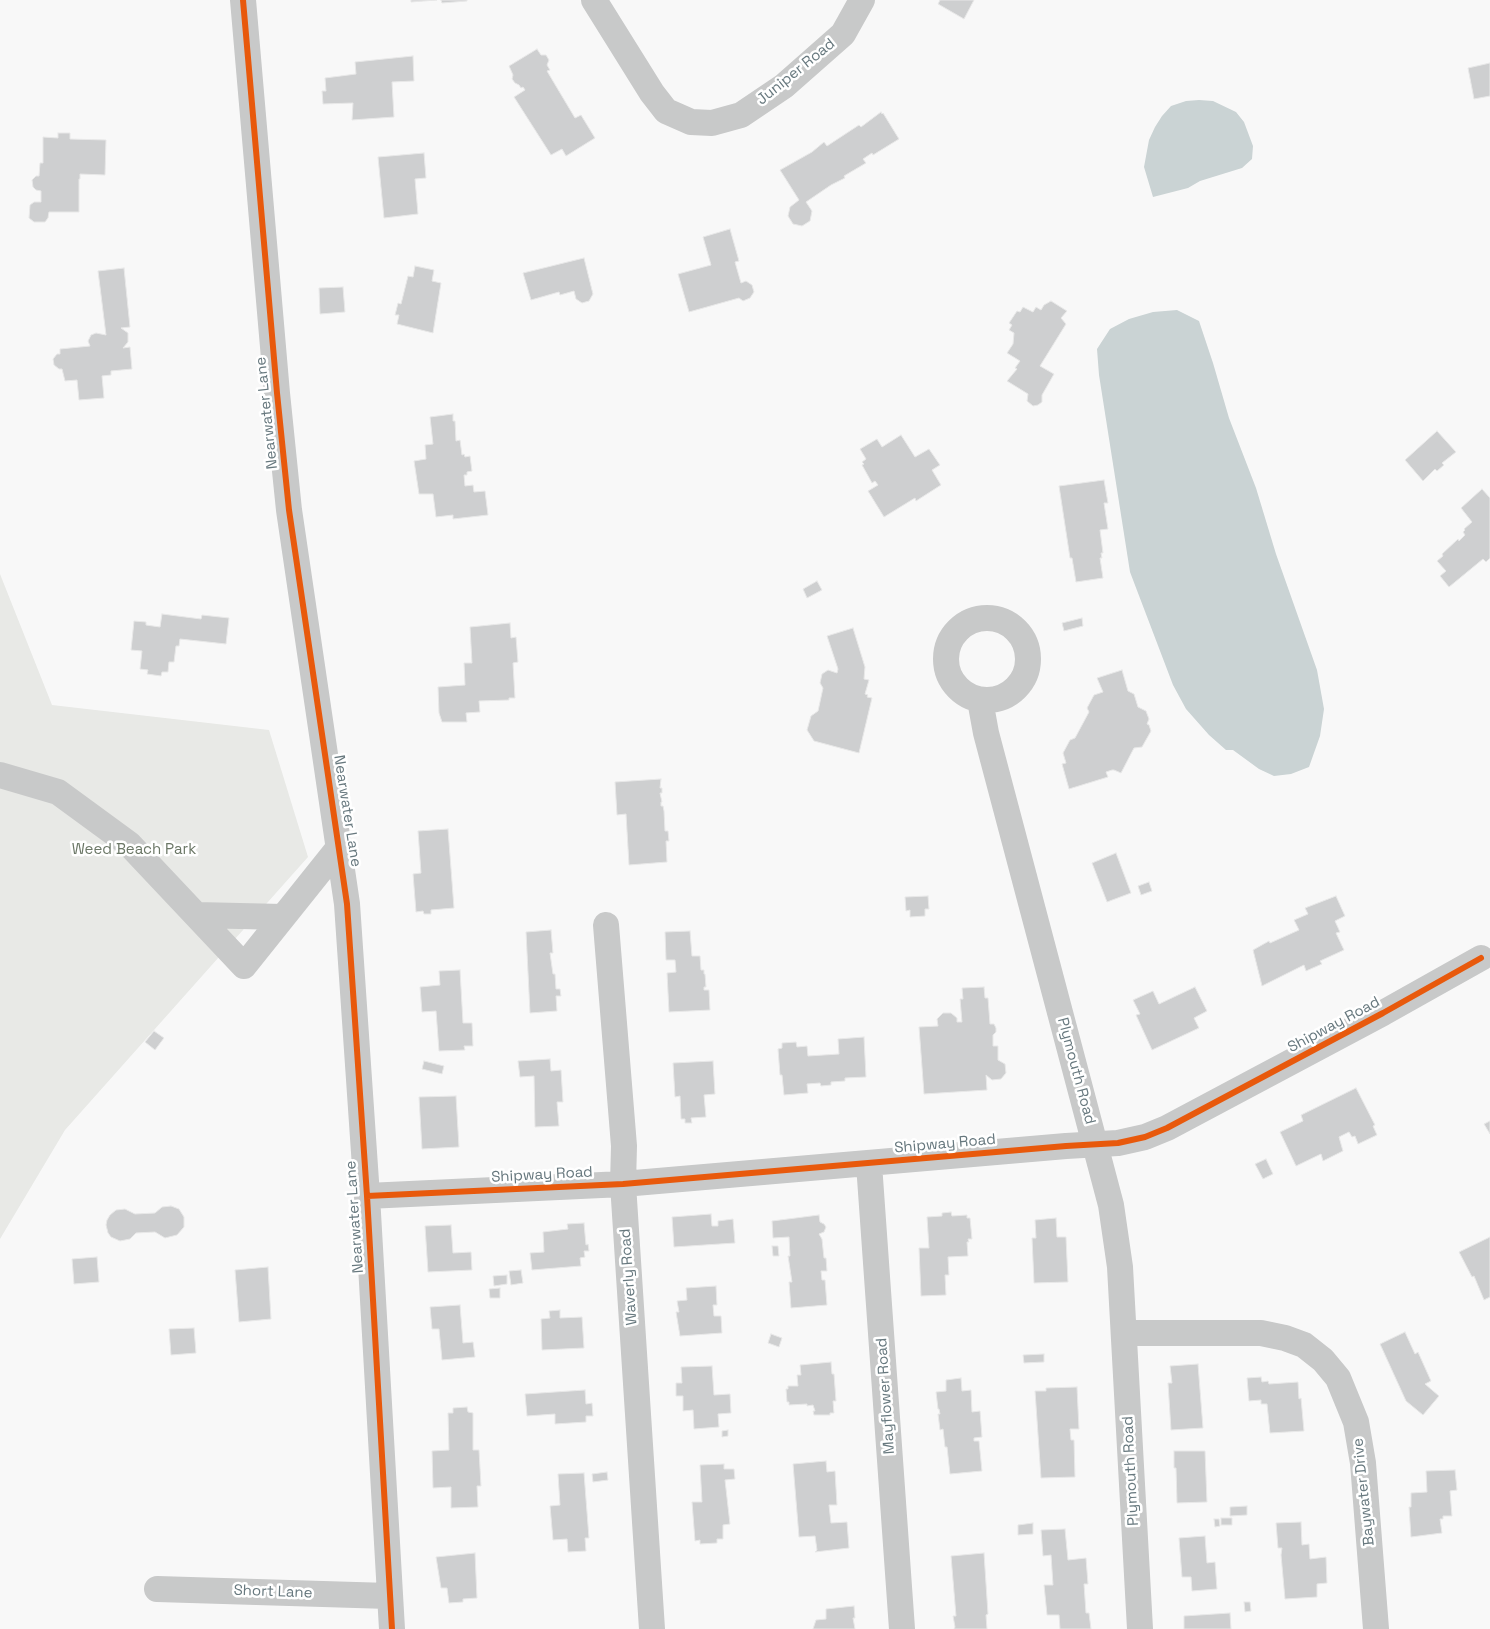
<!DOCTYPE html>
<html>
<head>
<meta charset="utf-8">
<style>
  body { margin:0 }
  canvas { display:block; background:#f8f8f8 }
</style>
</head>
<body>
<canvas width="1490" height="1629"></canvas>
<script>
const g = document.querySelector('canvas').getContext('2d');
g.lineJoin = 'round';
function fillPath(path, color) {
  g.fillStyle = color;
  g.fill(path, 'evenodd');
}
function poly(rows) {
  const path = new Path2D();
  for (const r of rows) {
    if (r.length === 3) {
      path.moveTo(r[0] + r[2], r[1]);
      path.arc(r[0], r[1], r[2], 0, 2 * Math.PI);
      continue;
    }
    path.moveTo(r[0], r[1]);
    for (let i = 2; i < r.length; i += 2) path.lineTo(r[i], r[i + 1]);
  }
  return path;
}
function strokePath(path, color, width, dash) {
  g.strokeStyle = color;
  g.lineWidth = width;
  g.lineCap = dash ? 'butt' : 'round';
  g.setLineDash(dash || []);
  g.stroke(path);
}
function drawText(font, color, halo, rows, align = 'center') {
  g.font = font + ' "Space Grotesk",sans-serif';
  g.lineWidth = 5;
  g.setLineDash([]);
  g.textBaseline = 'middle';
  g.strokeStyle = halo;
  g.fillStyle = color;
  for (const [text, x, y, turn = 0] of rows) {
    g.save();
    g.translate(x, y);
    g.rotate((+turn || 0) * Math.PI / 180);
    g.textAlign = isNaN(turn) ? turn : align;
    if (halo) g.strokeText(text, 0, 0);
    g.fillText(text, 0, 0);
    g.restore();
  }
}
const green = poly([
  [0,574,52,705,269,730,308,857,65,1130,0,1239]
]);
const water = poly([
  [1199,100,1213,101,1236,112,1244,122,1253,146,1252,159,1242,168,1200,181,1188,188,1153,197,1144,167,1149,140,1155,127,1162,116,1171,106,1186,101],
  [1177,310,1199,321,1213,363,1229,418,1256,488,1276,554,1317,670,1324,709,1320,736,1309,767,1291,774,1274,776,1259,769,1233,750,1226,750,1209,735,1186,709,1173,685,1130,572,1099,375,1097,349,1110,329,1129,319,1153,312]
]);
const building = poly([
  [411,0,437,0,411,2,411,0],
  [441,0,467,0,467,1,442,3,441,0],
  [940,0,974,0,964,19,938,4,940,0],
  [537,49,541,55,546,55,549,60,547,65,550,70,547,71,575,118,581,115,595,138,566,156,562,149,551,155,514,97,525,90,523,87,521,88,519,85,515,83,512,79,513,75,509,66,537,49],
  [413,56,414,81,392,82,394,117,352,120,353,103,323,104,322,91,326,91,325,78,356,74,355,62,413,56],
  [1490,63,1490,96,1474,99,1468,68,1490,63],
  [881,112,882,114,883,113,899,139,873,155,872,153,863,159,866,163,844,176,845,178,831,185,806,202,812,211,810,221,802,226,793,224,788,216,790,207,799,200,780,170,812,152,824,142,827,146,859,125,861,127,881,112],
  [58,133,70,133,70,139,106,140,105,175,80,174,80,179,79,179,79,212,49,212,48,218,45,222,34,222,29,218,30,205,34,202,41,202,41,191,36,190,33,187,32,180,36,176,39,176,40,163,43,163,43,137,58,138,58,133],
  [424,153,426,178,415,179,418,214,384,218,378,157,424,153],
  [730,229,739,261,735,262,741,283,746,281,752,285,754,292,750,298,743,301,739,298,689,312,678,274,711,265,703,237,730,229],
  [584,258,593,294,589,301,582,303,576,299,574,291,560,295,559,292,531,300,523,273,584,258],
  [415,266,434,270,432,281,441,283,433,333,397,324,399,315,395,315,398,303,401,304,408,276,413,277,415,266],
  [124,268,130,327,121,328,128,333,128,342,123,348,130,347,132,369,111,371,111,375,102,376,104,398,79,400,77,380,65,381,62,369,59,369,54,365,53,359,57,354,60,354,60,349,90,346,88,341,91,335,96,333,106,335,98,271,124,268],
  [343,287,345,312,320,314,319,288,343,287],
  [1051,301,1067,311,1061,318,1066,324,1040,366,1054,374,1042,395,1042,402,1038,405,1033,406,1027,401,1028,394,1007,381,1017,369,1015,368,1020,361,1007,353,1013,344,1014,333,1009,330,1012,325,1009,323,1017,311,1020,312,1023,307,1033,312,1036,307,1041,310,1044,305,1051,301],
  [453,414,453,421,455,421,456,441,460,440,462,455,464,454,465,457,470,456,472,471,467,472,467,475,464,475,465,486,473,485,474,492,485,491,488,515,453,519,453,515,436,517,433,494,419,494,414,461,426,459,425,445,433,444,430,417,453,414],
  [1437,431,1456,452,1442,463,1444,465,1437,471,1435,469,1423,481,1405,460,1437,431],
  [901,435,915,457,929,449,940,465,932,470,941,485,916,501,915,498,884,517,868,491,878,485,875,481,872,483,862,465,864,464,862,462,866,459,860,449,877,439,882,447,901,435],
  [1104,480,1108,503,1104,503,1108,529,1100,530,1103,553,1101,553,1102,558,1100,558,1103,578,1076,582,1072,558,1070,558,1059,486,1104,480],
  [1482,489,1490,498,1490,558,1486,562,1483,559,1449,587,1440,576,1446,571,1437,561,1443,556,1442,554,1458,539,1459,541,1465,535,1463,532,1465,530,1464,529,1472,522,1461,508,1482,489],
  [817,581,822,590,807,598,803,589,817,581],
  [162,614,201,619,202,615,229,618,226,644,180,639,179,646,176,646,174,662,169,662,168,672,162,672,161,676,147,674,148,670,140,669,142,651,131,650,134,621,146,622,146,625,160,627,162,614],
  [1082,618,1083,626,1064,631,1062,623,1082,618],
  [510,623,511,638,516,637,518,662,513,663,515,698,509,698,509,700,479,701,480,712,466,713,467,722,442,722,439,713,438,687,465,685,464,663,472,663,470,627,510,623],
  [853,628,865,667,864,679,869,680,865,694,868,695,867,697,872,698,859,753,814,741,807,730,811,716,818,711,823,688,820,683,822,674,828,670,837,673,838,669,827,636,853,628],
  [1122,670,1128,691,1134,694,1138,707,1146,711,1149,719,1147,724,1149,725,1151,731,1142,747,1134,748,1121,773,1114,770,1112,770,1106,772,1108,777,1069,789,1062,764,1066,763,1063,753,1070,740,1075,738,1089,712,1087,708,1094,695,1103,692,1097,678,1122,670],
  [661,779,660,788,662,788,662,793,660,793,662,802,661,802,661,806,663,806,664,811,665,831,668,831,669,841,666,841,667,862,629,865,626,814,617,815,615,782,661,779],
  [448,829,454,908,431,910,431,914,424,914,423,911,416,912,413,874,421,873,418,831,448,829],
  [1116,853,1131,893,1107,902,1092,863,1116,853],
  [1149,882,1152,891,1141,895,1138,886,1149,882],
  [928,896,929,909,925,909,925,916,910,917,910,910,906,911,905,897,928,896],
  [1336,896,1345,916,1335,921,1340,932,1336,933,1344,950,1320,961,1322,964,1306,971,1304,965,1262,986,1253,950,1269,941,1270,943,1299,930,1294,920,1308,914,1305,908,1336,896],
  [551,930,553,953,550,953,553,974,555,974,556,989,560,989,561,996,556,996,557,1011,530,1013,526,932,551,930],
  [690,931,692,956,700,956,701,970,704,970,704,974,705,974,706,987,704,987,704,990,709,990,710,1010,669,1012,667,973,676,972,675,960,666,960,665,932,690,931],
  [460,970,463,1023,472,1023,473,1046,464,1046,465,1050,439,1051,436,1011,422,1012,420,987,440,985,439,971,460,970],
  [984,987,985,998,988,998,990,1024,994,1024,996,1028,996,1032,993,1035,993,1046,998,1046,998,1060,1005,1064,1006,1073,1001,1079,992,1080,986,1075,987,1090,924,1094,919,1027,938,1026,937,1019,943,1013,951,1013,957,1018,957,1022,962,1022,960,999,963,999,962,988,984,987],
  [1195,987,1207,1011,1194,1018,1199,1028,1152,1050,1136,1015,1140,1014,1133,1000,1153,991,1159,1004,1195,987],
  [154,1031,164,1038,155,1050,145,1042,154,1031],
  [864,1037,866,1077,845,1078,845,1081,831,1082,831,1085,821,1086,820,1083,807,1084,808,1093,784,1095,782,1075,780,1075,778,1049,782,1048,782,1043,796,1042,797,1047,807,1046,808,1056,839,1054,838,1039,864,1037],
  [550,1059,551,1071,561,1070,563,1102,557,1102,559,1126,535,1127,534,1076,520,1077,518,1061,550,1059],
  [424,1061,444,1066,442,1074,422,1069,424,1061],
  [713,1061,715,1094,704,1095,706,1117,691,1118,692,1123,685,1123,685,1119,681,1119,680,1096,675,1097,673,1063,713,1061],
  [1356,1088,1375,1125,1373,1126,1377,1135,1358,1144,1355,1136,1352,1137,1349,1132,1339,1137,1343,1151,1323,1161,1321,1154,1296,1166,1280,1132,1303,1121,1301,1115,1356,1088],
  [456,1096,459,1147,422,1149,419,1097,456,1096],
  [1490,1121,1490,1134,1484,1124,1490,1121],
  [1266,1159,1273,1174,1263,1179,1255,1164,1266,1159],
  [171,1206,179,1209,184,1217,184,1227,177,1235,165,1238,155,1232,136,1233,130,1239,120,1241,111,1237,108,1233,106,1225,107,1220,110,1215,116,1210,125,1209,135,1214,155,1213,162,1207,171,1206],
  [951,1212,952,1216,967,1215,967,1218,970,1218,972,1239,968,1239,969,1242,967,1242,968,1256,948,1257,949,1275,945,1275,946,1295,921,1296,919,1248,929,1248,927,1217,942,1216,942,1213,951,1212],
  [711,1214,712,1226,718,1226,718,1221,733,1219,735,1243,674,1247,672,1217,711,1214],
  [819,1215,820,1222,824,1224,826,1227,824,1232,819,1234,822,1239,824,1258,826,1258,827,1271,821,1271,822,1280,825,1280,827,1305,791,1308,789,1282,792,1282,788,1256,790,1256,789,1237,773,1238,772,1221,819,1215],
  [1056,1218,1057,1237,1066,1237,1068,1282,1034,1283,1032,1238,1036,1238,1035,1220,1056,1218],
  [584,1223,586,1245,588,1244,589,1251,584,1251,585,1257,580,1258,581,1266,532,1270,530,1253,544,1252,543,1232,568,1229,567,1224,584,1223],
  [451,1225,453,1253,471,1252,472,1270,428,1272,425,1226,451,1225],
  [1490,1237,1490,1297,1484,1300,1474,1276,1472,1277,1459,1252,1490,1237],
  [772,1246,778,1246,779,1256,773,1256,772,1246],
  [97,1257,99,1282,74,1284,72,1259,97,1257],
  [268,1267,271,1319,239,1322,235,1270,268,1267],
  [521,1270,523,1283,511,1285,509,1271,521,1270],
  [507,1275,507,1284,494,1286,493,1276,507,1275],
  [716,1286,717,1305,713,1305,714,1316,721,1316,722,1333,680,1336,676,1312,679,1312,677,1301,687,1300,686,1288,716,1286],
  [500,1288,500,1298,490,1298,489,1289,500,1288],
  [460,1305,463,1343,473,1342,475,1357,442,1360,439,1329,432,1329,430,1307,460,1305],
  [560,1310,560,1318,582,1317,584,1348,542,1350,541,1319,550,1318,549,1311,560,1310],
  [194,1328,196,1353,171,1355,169,1329,194,1328],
  [1405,1332,1415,1354,1418,1352,1431,1381,1425,1384,1439,1396,1423,1415,1406,1401,1380,1344,1405,1332],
  [771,1334,782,1338,779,1347,768,1343,771,1334],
  [1044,1354,1044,1362,1024,1363,1023,1355,1044,1354],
  [831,1362,832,1374,834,1374,836,1401,833,1401,834,1413,830,1413,830,1415,814,1415,813,1411,815,1411,813,1405,807,1406,807,1404,789,1405,789,1402,787,1402,786,1389,788,1389,788,1386,798,1386,797,1375,801,1375,800,1365,831,1362],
  [1198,1364,1203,1428,1171,1430,1168,1383,1172,1383,1170,1366,1198,1364],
  [712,1366,714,1395,730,1394,731,1413,718,1414,719,1427,694,1429,693,1410,683,1411,683,1396,676,1396,676,1383,682,1383,681,1367,712,1366],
  [1261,1377,1262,1382,1268,1381,1269,1384,1298,1382,1299,1399,1301,1398,1304,1431,1270,1433,1267,1404,1261,1404,1261,1400,1249,1401,1247,1378,1261,1377],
  [961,1378,962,1391,971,1390,972,1412,980,1411,982,1437,974,1438,974,1441,979,1441,982,1471,950,1474,947,1447,945,1447,943,1429,940,1430,938,1414,940,1414,939,1409,938,1409,936,1392,946,1391,946,1380,961,1378],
  [1077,1387,1079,1429,1070,1429,1071,1440,1074,1440,1075,1477,1041,1478,1035,1391,1046,1391,1046,1388,1077,1387],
  [585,1390,586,1404,592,1403,593,1416,586,1416,586,1422,555,1424,555,1414,527,1416,525,1394,585,1390],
  [467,1407,468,1412,473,1413,473,1450,479,1450,481,1486,477,1486,478,1507,451,1508,451,1487,433,1488,432,1451,449,1450,448,1413,453,1413,453,1408,467,1407],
  [728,1430,728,1436,722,1437,722,1431,728,1430],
  [1174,1451,1205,1451,1207,1502,1177,1503,1176,1468,1174,1468,1174,1451],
  [826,1461,827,1472,835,1471,837,1505,829,1505,831,1523,847,1522,849,1548,815,1552,817,1550,815,1536,799,1537,793,1464,826,1461],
  [724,1464,724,1469,734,1469,735,1479,725,1480,730,1524,723,1525,723,1539,717,1539,717,1543,700,1544,700,1540,695,1541,692,1502,702,1502,700,1465,724,1464],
  [1455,1470,1457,1490,1450,1491,1452,1516,1443,1516,1443,1519,1440,1519,1442,1533,1411,1537,1409,1507,1411,1507,1411,1493,1427,1492,1426,1471,1455,1470],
  [607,1472,608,1480,593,1482,592,1474,607,1472],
  [584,1473,589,1538,585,1538,586,1551,568,1552,567,1539,553,1540,550,1506,560,1505,558,1474,584,1473],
  [1247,1506,1247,1515,1230,1516,1230,1507,1247,1506],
  [1221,1518,1232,1518,1232,1525,1221,1525,1221,1518],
  [1214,1519,1219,1519,1220,1526,1215,1527,1214,1519],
  [1301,1522,1302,1545,1309,1544,1310,1559,1326,1557,1327,1583,1317,1584,1317,1597,1285,1599,1281,1555,1282,1548,1278,1548,1276,1523,1301,1522],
  [1033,1523,1033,1534,1018,1535,1018,1525,1033,1523],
  [1065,1529,1068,1560,1086,1558,1088,1584,1084,1584,1086,1613,1089,1613,1091,1629,1060,1629,1059,1615,1047,1615,1044,1585,1053,1585,1051,1555,1043,1556,1041,1530,1065,1529],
  [1205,1536,1207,1563,1215,1562,1217,1589,1192,1591,1191,1577,1182,1577,1179,1538,1205,1536],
  [475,1553,477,1598,463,1599,463,1602,449,1603,447,1588,441,1588,436,1557,475,1553],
  [984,1553,988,1614,986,1615,987,1629,954,1629,955,1627,953,1616,956,1616,951,1556,984,1553],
  [1244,1602,1250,1602,1251,1611,1245,1612,1244,1602],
  [854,1606,855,1618,853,1618,855,1629,813,1629,816,1620,826,1619,826,1609,854,1606],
  [1230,1613,1231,1629,1184,1629,1184,1616,1230,1613]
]);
const minor = poly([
  [243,0,277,393,289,510,347,904,367,1196,392,1629],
  [594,0,652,93,666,111,691,122,712,123,741,115,784,86,843,34,862,0],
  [987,659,41],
  [980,700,986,733,1111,1205,1120,1267,1140,1629],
  [0,775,58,792,129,844,244,966,340,846],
  [196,915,283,917],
  [606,925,624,1146,623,1184,652,1629],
  [869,1164,902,1629],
  [367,1196,623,1184,1066,1146,1118,1143,1145,1137,1167,1128,1383,1013,1481,958],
  [1124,1333,1261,1333,1285,1338,1304,1345,1323,1360,1338,1378,1356,1422,1363,1463,1376,1629],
  [157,1589,389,1596]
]);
const cycleway = poly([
  [243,0,277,393,289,510,347,904,367,1196,392,1629],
  [367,1196,623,1184,1066,1146,1118,1143,1145,1137,1167,1128,1383,1013,1481,958]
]);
const streetNames = [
  ["Juniper Road",796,72,-39],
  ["Nearwater Lane",267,413,-96],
  ["Nearwater Lane",347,811,81],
  ["Shipway Road",1334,1025,-28],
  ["Plymouth Road",1076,1071,75],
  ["Shipway Road",945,1144,-5],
  ["Shipway Road",542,1175,-3],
  ["Nearwater Lane",355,1217,-94],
  ["Waverly Road",629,1277,-94],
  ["Mayflower Road",886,1396,-94],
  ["Plymouth Road",1131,1471,-93],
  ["Baywater Drive",1364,1492,-96],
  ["Short Lane",273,1592,2]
];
const parkNames = [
  ["Weed Beach Park",134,850]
];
fillPath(green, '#e8e9e6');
fillPath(water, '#cad3d4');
fillPath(building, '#cecfd0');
strokePath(building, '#e8e8e8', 1);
strokePath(minor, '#c8c9c9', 26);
strokePath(cycleway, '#e8590c', 6);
drawText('15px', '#67787e', '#fff', streetNames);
drawText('15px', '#6b7766', '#fff', parkNames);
</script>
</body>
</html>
